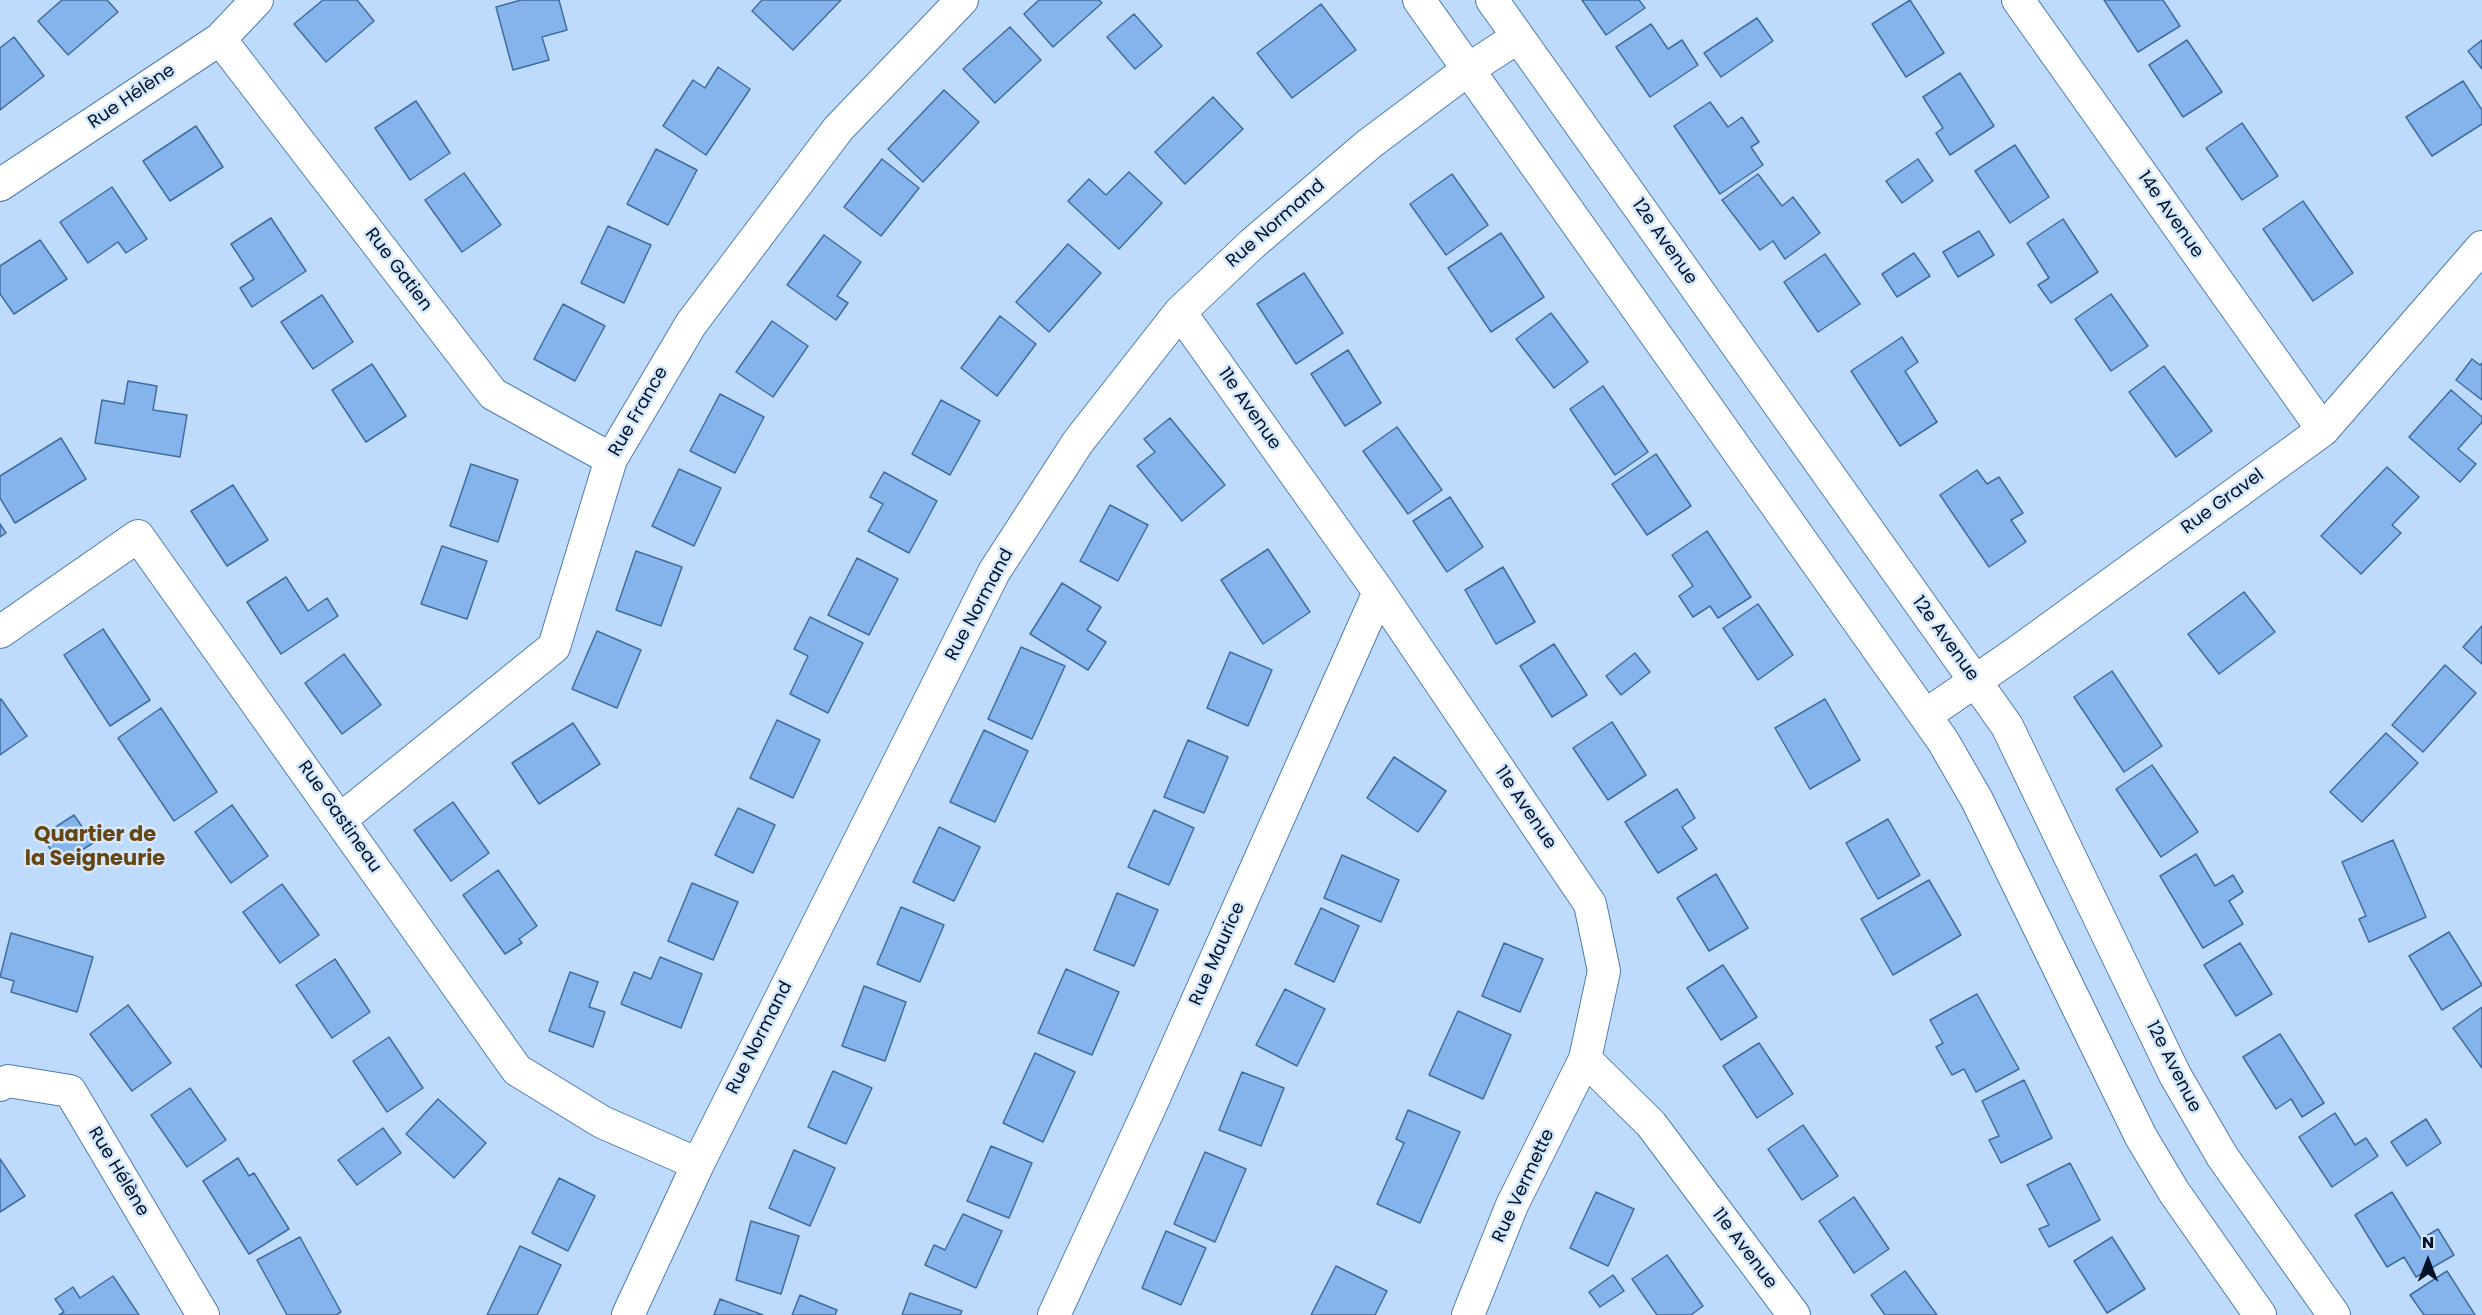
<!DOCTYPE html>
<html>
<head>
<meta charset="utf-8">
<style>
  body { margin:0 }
  #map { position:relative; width:2482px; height:1315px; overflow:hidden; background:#bedbfd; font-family:Poppins,sans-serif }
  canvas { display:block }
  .north { position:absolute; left:2398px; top:1231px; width:60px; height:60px; -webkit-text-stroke:4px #d3e7fe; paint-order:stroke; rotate:0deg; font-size:16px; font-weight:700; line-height:24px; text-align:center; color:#031327 }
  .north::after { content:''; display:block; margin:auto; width:21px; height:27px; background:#031327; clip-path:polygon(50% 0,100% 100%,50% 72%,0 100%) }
</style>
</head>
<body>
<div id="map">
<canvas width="2482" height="1315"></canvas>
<div class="north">N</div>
</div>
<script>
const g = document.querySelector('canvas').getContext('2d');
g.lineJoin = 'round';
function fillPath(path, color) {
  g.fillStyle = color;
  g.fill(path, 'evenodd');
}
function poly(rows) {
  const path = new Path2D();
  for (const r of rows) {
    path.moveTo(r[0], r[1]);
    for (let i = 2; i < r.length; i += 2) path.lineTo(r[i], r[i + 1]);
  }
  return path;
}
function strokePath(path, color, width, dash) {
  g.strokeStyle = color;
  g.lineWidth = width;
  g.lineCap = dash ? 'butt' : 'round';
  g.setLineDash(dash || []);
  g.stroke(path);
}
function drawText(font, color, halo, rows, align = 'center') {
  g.font = font + ' Poppins,sans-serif';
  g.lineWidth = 5;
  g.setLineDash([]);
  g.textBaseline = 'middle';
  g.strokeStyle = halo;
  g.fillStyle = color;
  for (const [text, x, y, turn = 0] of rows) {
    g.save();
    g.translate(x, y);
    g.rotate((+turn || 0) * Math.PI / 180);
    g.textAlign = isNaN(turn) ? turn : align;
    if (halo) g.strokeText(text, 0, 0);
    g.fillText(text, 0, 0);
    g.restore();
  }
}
const building = poly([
  [62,0,107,0,118,12,68,55,38,21,62,0],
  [323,0,357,0,374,21,326,62,294,24,323,0],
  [521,0,559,0,567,30,542,37,549,60,513,70,496,7,521,0],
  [762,0,841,0,793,50,752,11,762,0],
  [1039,0,1099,0,1102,3,1053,47,1024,14,1039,0],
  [1582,0,1639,0,1645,8,1606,35,1582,0],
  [1910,0,1944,53,1906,77,1872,24,1910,0],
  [2104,0,2163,0,2180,26,2138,52,2104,0],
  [1321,4,1356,50,1292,98,1257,53,1321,4],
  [1134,14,1162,46,1135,69,1107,37,1134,14],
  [1757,18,1773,41,1721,77,1704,53,1757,18],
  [1651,24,1668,49,1682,40,1698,65,1650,97,1616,47,1651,24],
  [1010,27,1041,60,995,103,963,69,1010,27],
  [14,37,44,76,0,110,0,48,14,37],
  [2187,40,2222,92,2183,117,2149,65,2187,40],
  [2482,40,2482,69,2468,51,2482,40],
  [718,67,750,89,706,155,663,126,693,80,705,88,718,67],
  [1960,73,1994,126,1950,155,1936,133,1943,128,1923,97,1960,73],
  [2463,81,2482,110,2482,124,2432,156,2406,117,2463,81],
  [944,90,979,122,923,182,888,149,944,90],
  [1213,97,1243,129,1185,184,1155,152,1213,97],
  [416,101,450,153,410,180,375,128,416,101],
  [1710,102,1728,127,1742,117,1759,142,1751,147,1763,165,1720,194,1674,126,1710,102],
  [2242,123,2278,176,2242,200,2206,148,2242,123],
  [196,126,223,167,170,201,143,161,196,126],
  [2015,145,2049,197,2010,223,1975,171,2015,145],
  [656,149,697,170,668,225,627,204,656,149],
  [882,159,919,188,881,236,844,207,882,159],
  [1918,159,1933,181,1902,203,1886,181,1918,159],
  [1129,172,1162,203,1119,249,1068,201,1089,179,1106,195,1129,172],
  [464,173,501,225,462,252,425,200,464,173],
  [1452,174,1488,225,1446,255,1410,204,1452,174],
  [1758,174,1782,206,1793,197,1820,233,1785,259,1773,241,1760,250,1722,200,1758,174],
  [112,187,147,239,126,253,118,242,88,263,60,222,112,187],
  [2303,201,2353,273,2313,301,2263,229,2303,201],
  [271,218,306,271,252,307,240,288,254,279,231,244,271,218],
  [2063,219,2098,272,2051,303,2038,285,2049,278,2027,243,2063,219],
  [608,226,651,245,624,303,581,283,608,226],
  [1979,231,1994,255,1958,277,1943,252,1979,231],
  [1501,233,1544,297,1491,332,1448,268,1501,233],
  [824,235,861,262,837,296,848,303,836,320,787,285,824,235],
  [40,240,67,279,14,314,0,294,0,266,40,240],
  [1068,244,1101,273,1049,332,1016,302,1068,244],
  [1914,253,1930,276,1897,297,1882,274,1914,253],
  [1825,254,1860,304,1818,332,1784,282,1825,254],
  [1304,273,1343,333,1296,364,1257,304,1304,273],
  [2111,294,2148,346,2111,371,2075,319,2111,294],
  [322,295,353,342,313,369,281,322,322,295],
  [563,304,605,326,575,381,534,359,563,304],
  [1551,313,1588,362,1554,388,1516,339,1551,313],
  [1000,316,1036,344,997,396,961,368,1000,316],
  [772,321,808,346,773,397,736,372,772,321],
  [1902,337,1918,362,1905,371,1937,422,1900,446,1851,371,1902,337],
  [1348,350,1381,403,1345,426,1311,374,1348,350],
  [2472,359,2480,365,2482,363,2482,400,2456,380,2472,359],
  [372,364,406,416,366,442,332,390,372,364],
  [2164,366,2212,431,2176,457,2129,392,2164,366],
  [128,381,157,386,153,410,187,415,180,457,95,443,102,400,124,404,128,381],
  [1603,386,1648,452,1615,475,1570,409,1603,386],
  [2451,390,2482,417,2482,422,2458,449,2476,464,2460,482,2409,437,2451,390],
  [720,394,764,417,735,473,690,451,720,394],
  [941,400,980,421,950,475,912,454,941,400],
  [1170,418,1225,485,1182,521,1137,466,1155,452,1144,439,1170,418],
  [1397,427,1442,490,1408,514,1363,451,1397,427],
  [61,438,86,479,15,523,0,498,0,476,61,438],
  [1656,454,1691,506,1647,535,1612,484,1656,454],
  [471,464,518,480,498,542,450,526,471,464],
  [2387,467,2419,497,2392,525,2401,533,2361,574,2321,536,2387,467],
  [679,469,721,488,694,546,652,526,679,469],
  [1977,470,1987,484,1999,477,2023,513,2011,520,2026,542,1989,567,1940,495,1977,470],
  [884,472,937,501,909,553,868,531,883,504,870,497,884,472],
  [233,485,268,540,227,566,191,511,233,485],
  [1450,497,1483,547,1447,572,1413,521,1450,497],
  [1110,505,1148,525,1118,581,1080,561,1110,505],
  [0,524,6,533,0,537,0,524],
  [1707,531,1751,597,1718,618,1710,606,1693,617,1679,596,1693,586,1672,555,1707,531],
  [442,546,487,561,467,619,421,604,442,546],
  [1268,549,1310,612,1263,644,1221,580,1268,549],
  [636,551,682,567,661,626,616,610,636,551],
  [857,558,898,579,869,635,828,615,857,558],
  [1503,567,1535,622,1496,644,1465,590,1503,567],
  [286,577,308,611,327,598,338,616,281,654,247,602,286,577],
  [1062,583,1101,607,1087,630,1106,642,1088,670,1030,634,1062,583],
  [2244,592,2275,632,2219,674,2188,634,2244,592],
  [1758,604,1793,655,1758,680,1723,628,1758,604],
  [810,617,863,643,828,713,790,694,808,656,794,649,810,617],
  [2482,626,2482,664,2463,647,2482,626],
  [103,629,150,700,110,726,64,655,103,629],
  [597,631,641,650,617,708,572,689,597,631],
  [1554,644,1587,695,1552,717,1520,666,1554,644],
  [1021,647,1065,666,1032,739,988,719,1021,647],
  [1230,652,1272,670,1248,726,1207,708,1230,652],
  [1635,653,1650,672,1621,695,1606,676,1635,653],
  [344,654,381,705,342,734,305,683,344,654],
  [2445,665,2476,693,2423,752,2392,725,2445,665],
  [2112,671,2162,746,2124,772,2074,697,2112,671],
  [1,699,27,736,0,755,0,700,1,699],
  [1825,699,1860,760,1810,789,1775,728,1825,699],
  [161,708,217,792,174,821,118,738,161,708],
  [777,720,820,740,793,798,750,778,777,720],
  [1612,722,1646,775,1608,800,1573,748,1612,722],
  [573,723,600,764,539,804,512,763,573,723],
  [984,730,1028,751,995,822,950,802,984,730],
  [2386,733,2418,763,2362,822,2330,792,2386,733],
  [1188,740,1228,757,1204,813,1164,797,1188,740],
  [1394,757,1446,791,1418,832,1367,798,1394,757],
  [2152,765,2198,832,2161,857,2116,789,2152,765],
  [1677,789,1695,818,1682,827,1697,849,1658,873,1625,822,1677,789],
  [453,802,489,853,451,881,414,830,453,802],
  [232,805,268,856,231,883,195,832,232,805],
  [738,808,775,825,753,873,715,855,738,808],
  [1154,810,1194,828,1169,885,1128,867,1154,810],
  [74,815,93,843,60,864,42,836,74,815],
  [1888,819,1920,875,1878,899,1846,843,1888,819],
  [939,827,980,847,954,901,913,882,939,827],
  [2393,840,2426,917,2369,942,2359,919,2366,916,2342,862,2393,840],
  [2196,854,2215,886,2233,875,2243,892,2229,901,2243,924,2203,948,2160,876,2196,854],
  [1342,855,1399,880,1381,922,1324,898,1342,855],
  [498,870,537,926,519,939,522,943,505,954,463,895,498,870],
  [1716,874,1748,928,1709,951,1677,898,1716,874],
  [1929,880,1961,935,1893,975,1861,919,1929,880],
  [692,883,738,902,713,960,668,941,692,883],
  [282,884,319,935,280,963,243,912,282,884],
  [1117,893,1158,910,1134,966,1094,950,1117,893],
  [901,907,944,925,920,982,877,964,901,907],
  [1321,908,1359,926,1334,982,1295,964,1321,908],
  [2449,932,2482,985,2442,1010,2409,956,2449,932],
  [11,933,93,957,77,1012,11,992,14,981,0,977,11,933],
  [1504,943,1543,959,1520,1012,1482,996,1504,943],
  [2240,943,2272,994,2236,1016,2204,965,2240,943],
  [660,957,702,974,681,1028,621,1004,634,972,651,979,660,957],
  [335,959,370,1012,332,1038,296,985,335,959],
  [1723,965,1757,1017,1721,1040,1687,988,1723,965],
  [1066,969,1119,992,1092,1055,1038,1033,1066,969],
  [570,972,598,982,589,1007,605,1012,593,1047,549,1031,570,972],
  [864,986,906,1002,885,1061,842,1046,864,986],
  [1285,989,1325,1009,1297,1066,1256,1045,1285,989],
  [1977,994,2019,1069,1976,1092,1964,1069,1952,1075,1936,1047,1943,1043,1930,1020,1977,994],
  [128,1005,171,1063,132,1091,90,1034,128,1005],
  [2482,1007,2482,1068,2453,1028,2482,1007],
  [1458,1011,1511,1035,1483,1099,1429,1075,1458,1011],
  [2280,1034,2324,1103,2302,1117,2291,1099,2276,1109,2243,1057,2280,1034],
  [389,1037,423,1088,387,1112,353,1061,389,1037],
  [1759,1043,1793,1094,1757,1118,1723,1066,1759,1043],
  [1035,1053,1075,1072,1043,1142,1003,1123,1035,1053],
  [833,1071,872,1088,846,1144,808,1127,833,1071],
  [1242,1072,1284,1088,1261,1146,1219,1130,1242,1072],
  [2024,1080,2052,1138,2001,1163,1989,1140,1999,1136,1982,1101,2024,1080],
  [190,1088,226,1140,187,1167,151,1115,190,1088],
  [438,1099,486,1143,454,1178,406,1134,438,1099],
  [1408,1110,1460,1132,1420,1223,1377,1204,1404,1143,1396,1139,1408,1110],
  [2335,1113,2355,1145,2366,1138,2378,1156,2332,1187,2299,1137,2335,1113],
  [2426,1119,2441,1143,2407,1166,2391,1142,2426,1119],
  [1803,1125,1838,1176,1802,1200,1768,1149,1803,1125],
  [383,1128,401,1153,357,1185,338,1160,383,1128],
  [991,1146,1032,1163,1009,1218,967,1201,991,1146],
  [794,1150,835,1168,810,1226,769,1208,794,1150],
  [1205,1152,1246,1169,1215,1242,1174,1224,1205,1152],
  [238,1158,249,1176,254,1173,289,1229,249,1254,203,1181,238,1158],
  [0,1159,25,1196,0,1212,0,1159],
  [2070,1163,2100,1220,2049,1247,2039,1229,2049,1225,2027,1185,2070,1163],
  [559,1178,595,1196,568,1251,532,1233,559,1178],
  [1596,1192,1634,1209,1608,1266,1570,1248,1596,1192],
  [2392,1192,2421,1239,2438,1229,2454,1255,2416,1277,2404,1257,2387,1267,2355,1215,2392,1192],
  [1854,1197,1889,1249,1854,1273,1819,1221,1854,1197],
  [963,1214,1002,1231,976,1288,925,1265,934,1245,945,1250,963,1214],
  [751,1221,799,1236,781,1294,736,1280,751,1221],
  [1166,1231,1206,1248,1181,1305,1142,1288,1166,1231],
  [300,1237,341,1312,336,1315,287,1315,257,1260,300,1237],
  [2112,1237,2145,1289,2107,1313,2074,1261,2112,1237],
  [520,1246,561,1265,537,1315,487,1315,520,1246],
  [1667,1255,1703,1306,1691,1315,1657,1315,1632,1279,1667,1255],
  [1336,1266,1387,1291,1375,1315,1311,1315,1336,1266],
  [1905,1271,1937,1315,1885,1315,1871,1295,1905,1271],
  [2447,1271,2475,1315,2424,1315,2410,1295,2447,1271],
  [1613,1275,1624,1291,1600,1307,1589,1292,1613,1275],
  [113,1276,139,1315,59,1315,64,1312,55,1299,73,1287,80,1298,113,1276],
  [910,1293,962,1311,960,1315,902,1315,910,1293],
  [800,1295,837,1310,835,1315,792,1315,800,1295],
  [720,1299,763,1315,714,1315,720,1299]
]);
const minor = poly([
  [1419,0,1943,741,1977,800,2141,1137,2174,1192,2260,1315],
  [1492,0,2007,726,2175,1075,2222,1156,2334,1315],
  [2018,0,2323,430],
  [220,39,493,394,611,459],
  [0,185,220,39,257,0],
  [1180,312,1379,592,1590,904,1604,971,1585,1059,1651,1124,1794,1315],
  [0,632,138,536,517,1070,602,1122,698,1164],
  [1926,715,2016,653,2323,430,2482,247],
  [341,819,554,647,611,459,691,324,838,129,962,0],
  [0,1085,8,1081,70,1091,203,1315],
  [628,1315,698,1164,994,572,1078,442,1180,312,1252,244,1369,144,1469,69,1518,37],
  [1054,1315,1150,1107,1379,592],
  [1468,1315,1512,1205,1585,1059]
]);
const streetNames = [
  ["Rue Hélène",132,97,-34],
  ["14e Avenue",2170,215,55],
  ["Rue Normand",1276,224,-41],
  ["12e Avenue",1664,242,55],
  ["Rue Gatien",398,270,53],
  ["11e Avenue",1249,409,55],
  ["Rue France",639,412,-60],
  ["Rue Gravel",2223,502,-36],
  ["Rue Normand",980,605,-62],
  ["12e Avenue",1945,639,54],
  ["11e Avenue",1525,808,56],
  ["Rue Gastineau",339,817,55],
  ["Rue Maurice",1218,954,-66],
  ["Rue Normand",760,1038,-63],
  ["12e Avenue",2173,1067,63],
  ["Rue Hélène",118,1172,59],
  ["Rue Vermette",1524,1186,-65],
  ["11e Avenue",1744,1249,53]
];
const quarterNames = [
  ["Quartier de",95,836],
  ["la Seigneurie",95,860]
];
fillPath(building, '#85b4ec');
strokePath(building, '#406da0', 1.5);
strokePath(minor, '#4d7bae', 34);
strokePath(minor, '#fff', 32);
drawText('18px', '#031327', '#d3e7fe', streetNames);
drawText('bold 21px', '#674511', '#d3e7fe', quarterNames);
</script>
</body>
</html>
